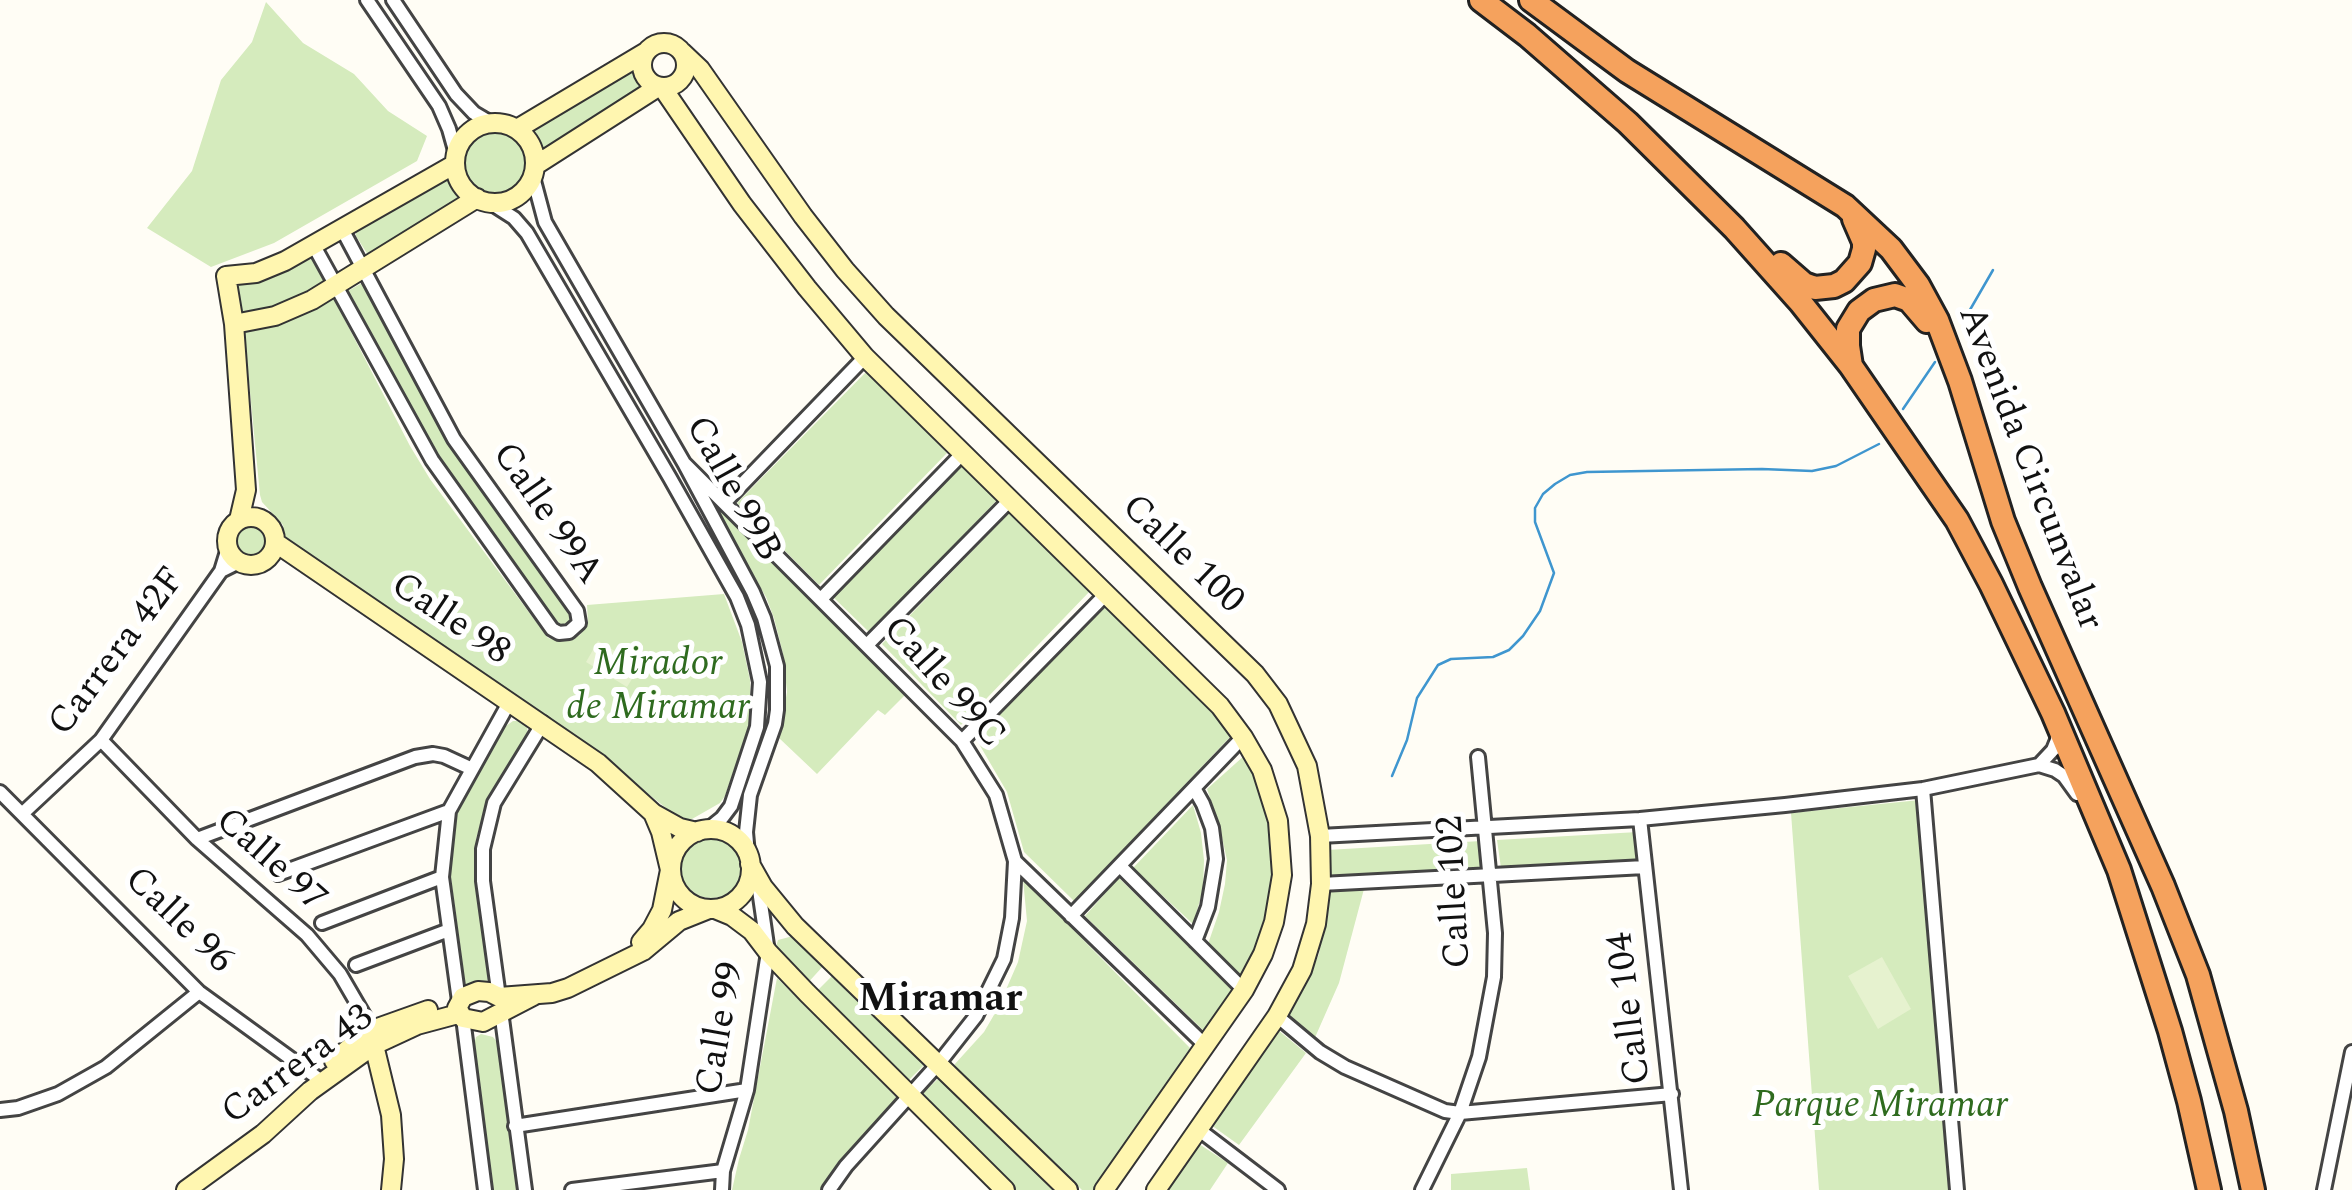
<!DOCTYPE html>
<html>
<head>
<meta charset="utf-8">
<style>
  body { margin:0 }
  canvas { display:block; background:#fffdf5 }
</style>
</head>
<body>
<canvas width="2352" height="1190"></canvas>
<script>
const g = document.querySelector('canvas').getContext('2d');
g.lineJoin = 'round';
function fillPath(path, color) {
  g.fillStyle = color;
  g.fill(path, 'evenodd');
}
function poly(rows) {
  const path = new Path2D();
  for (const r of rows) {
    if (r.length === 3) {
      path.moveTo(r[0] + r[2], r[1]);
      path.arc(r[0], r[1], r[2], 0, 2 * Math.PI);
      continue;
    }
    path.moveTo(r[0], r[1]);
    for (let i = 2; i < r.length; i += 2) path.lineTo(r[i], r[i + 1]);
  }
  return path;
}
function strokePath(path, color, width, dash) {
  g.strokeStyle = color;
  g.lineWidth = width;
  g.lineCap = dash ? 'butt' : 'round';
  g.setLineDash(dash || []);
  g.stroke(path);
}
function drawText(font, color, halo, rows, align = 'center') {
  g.font = font + ' Spectral,serif';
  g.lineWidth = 10;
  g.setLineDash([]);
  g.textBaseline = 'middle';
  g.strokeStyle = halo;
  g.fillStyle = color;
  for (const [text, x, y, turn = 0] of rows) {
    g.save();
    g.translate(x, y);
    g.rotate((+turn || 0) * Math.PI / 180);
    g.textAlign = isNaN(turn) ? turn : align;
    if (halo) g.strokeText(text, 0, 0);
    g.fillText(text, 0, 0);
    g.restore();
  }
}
const green = poly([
  [266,2,303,43,354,74,388,111,427,136,417,161,274,243,211,267,147,228,192,171,221,80,252,42],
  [628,70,635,73,644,86,542,153,535,135,526,127],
  [496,163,31],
  [448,174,455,188,464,198,371,257,368,255,356,236,356,231],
  [312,255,326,281,291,301,268,309,238,312,236,284,255,280],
  [362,283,451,446,573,614,574,622,562,629,554,625,435,457,346,292],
  [334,299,410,446,430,479,548,638,566,641,580,635,588,623,587,605,724,594,742,642,750,680,751,721,725,796,720,803,692,819,680,819,599,755,514,695,292,552,285,540,283,525,262,502,260,495,244,330,298,317],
  [867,371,947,453,819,585,737,503],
  [963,464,998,499,870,633,833,597],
  [699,486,907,693,885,715,878,710,817,774,779,738,787,692,783,654,774,618,766,597],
  [1011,511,1091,590,961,725,882,644],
  [251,541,21],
  [1105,605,1216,712,1232,735,1074,901,1024,852,1007,792,975,737],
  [513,721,519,721,527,725,528,739,485,808,476,839,475,867,488,979,485,986,470,989,465,984,450,871,454,823,467,786,503,728],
  [1245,755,1261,793,1273,839,1273,883,1266,920,1255,953,1243,977,1208,944,1219,912,1225,884,1227,860,1219,824,1207,789],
  [1920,800,1953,1190,1819,1190,1791,813],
  [1193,805,1201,833,1204,860,1203,890,1193,924,1133,868],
  [1638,832,1640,860,1501,868,1497,840],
  [711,868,30],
  [1481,841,1483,868,1329,877,1327,850],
  [1119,878,1233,991,1204,1031,1085,916],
  [1023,879,1190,1048,1093,1190,1082,1190,954,1065,984,1032,998,1008,1018,962,1027,921],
  [1364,889,1339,983,1313,1042,1286,1018,1303,990,1319,954,1329,891],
  [793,936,800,938,825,964,805,986,775,950,778,940],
  [836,972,927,1062,906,1083,815,993],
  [777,978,897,1098,839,1164,823,1190,732,1190,739,1159,748,1130],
  [1278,1030,1306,1053,1239,1145,1211,1125],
  [481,1034,493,1037,497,1042,518,1190,493,1190,473,1048,476,1037],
  [939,1078,1055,1190,1016,1190,921,1095],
  [1199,1144,1228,1163,1210,1190,1167,1190],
  [1527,1168,1530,1190,1451,1190,1451,1174]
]);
const pitch = poly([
  [598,641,640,666,627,687,586,662],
  [1882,957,1911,1009,1878,1029,1848,976]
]);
const stream = poly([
  [1967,315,1993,270],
  [1903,409,1935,362],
  [1392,776,1407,740,1417,698,1438,665,1451,659,1493,657,1509,650,1523,636,1540,611,1554,573,1535,522,1535,508,1543,494,1555,484,1570,475,1587,472,1762,469,1812,471,1836,466,1879,444]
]);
const street = poly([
  [367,0,439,106,449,129,456,154],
  [393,0,456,94,474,113,491,123],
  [533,177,545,222,684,463,753,592,764,618,777,666,777,710,775,724,750,795,746,832,748,854],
  [489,202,514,218,527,233,670,478,737,597,748,625,760,682,757,727,731,806,722,818,707,830],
  [314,246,432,460,552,629,559,633,569,632,579,623,577,611,454,439,342,229],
  [684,463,962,741,996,795,1015,861,1012,918,1004,959,976,1016,939,1063,846,1166,829,1190],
  [724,503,865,357],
  [221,571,239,562],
  [821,599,962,454],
  [868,644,1010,500],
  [101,740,197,839,307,935,340,974,365,1017,372,1039],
  [962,741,1106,594],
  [2039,765,2053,750,2057,740,2058,730],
  [1194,788,1203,804,1212,828,1216,859,1208,907,1195,941],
  [1923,789,1957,1190],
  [0,792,199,992,323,1082],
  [22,814,101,740,221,571,228,548],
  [1640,819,1681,1190],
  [1320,836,1640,819,1785,805,1923,789,2039,765,2055,770,2064,776,2077,794],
  [197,839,415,757,433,754,444,756,470,768],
  [1015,861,1206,1046],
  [1120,866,1244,990],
  [278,874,449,811],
  [1321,884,1645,867],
  [1071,916,1243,737],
  [322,923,442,877],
  [356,965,449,930],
  [499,997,483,881,483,849,494,803,543,723],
  [459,1001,442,877,449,811,510,701],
  [501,1011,525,1190],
  [1277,1016,1320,1052,1345,1067,1445,1111,1460,1113,1672,1094],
  [463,1018,485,1190],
  [0,1110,18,1108,58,1094,106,1067,199,992],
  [515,1126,747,1090],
  [1198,1129,1278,1190],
  [572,1190,723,1171],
  [722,1190,723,1171,747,1090,768,952,758,883],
  [1422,1190,1460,1113,1479,1057,1494,977,1495,933,1478,757],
  [2324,1190,2352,1052]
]);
const secondary = poly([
  [664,65,22],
  [682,52,700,69,803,216,845,270,886,316,1255,674,1278,704,1307,766,1320,836,1321,884,1316,924,1302,970,1277,1016,1156,1190],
  [662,87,742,204,807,288,865,357,1220,706,1243,737,1262,770,1278,821,1282,875,1274,922,1263,954,1244,990,1104,1190],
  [495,163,40],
  [517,129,646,52],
  [536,165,658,87],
  [234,324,275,316,312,300,477,198],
  [251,541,24],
  [239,520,246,490,234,324,226,276,256,273,285,261,455,164],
  [276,543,598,763,653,813,680,828,697,832],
  [711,869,40],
  [750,864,763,887,795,926,1068,1190],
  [715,909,732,916,752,931,768,952,807,993,1005,1190],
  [641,942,652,929,662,910,670,870,661,832,653,813],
  [535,995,483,1022,463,1018,457,1008,463,997,478,991,489,992,499,997,552,993,568,988,643,951,679,921,709,909],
  [374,1045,391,1115,394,1159,391,1190],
  [334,1061,369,1031,428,1010],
  [186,1190,263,1134,310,1091,374,1045,417,1025,458,1014]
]);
const highway = poly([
  [1481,0,1527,35,1628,123,1734,228,1801,303,1851,366,1957,520,1991,584,2053,713,2119,870,2170,1031,2189,1101,2209,1190],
  [1531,0,1627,71,1845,206,1891,249,1918,285,1937,320,1960,381,2003,521,2030,587,2163,886,2198,975,2236,1111,2253,1190],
  [1781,264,1804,284,1815,288,1834,286,1844,281,1860,263,1864,249,1864,242,1854,219],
  [1851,366,1848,346,1848,329,1859,311,1874,300,1895,295,1909,300,1927,321]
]);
const streetNames = [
  ["Avenida Circunvalar",2028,469,69],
  ["Calle 99B",731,490,61],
  ["Calle 99A",545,515,55],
  ["Calle 100",1181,556,44],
  ["Calle 98",449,621,34],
  ["Carrera 42F",119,653,-53],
  ["Calle 99C",942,684,48],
  ["Calle 97",269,862,42],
  ["Calle 102",1457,892,-93],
  ["Calle 96",177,922,44],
  ["Calle 104",1632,1008,-97],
  ["Calle 99",723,1029,-80],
  ["Carrera 43",299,1067,-36]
];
const parkNames = [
  ["Mirador",658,667],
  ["de Miramar",658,711],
  ["Parque Miramar",1880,1109]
];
const neighbourhoodNames = [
  ["Miramar",940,1002]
];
fillPath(green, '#d5ebbd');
fillPath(pitch, '#e6f2cf');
strokePath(stream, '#3f96cf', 2.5);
strokePath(street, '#444', 18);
strokePath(secondary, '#333', 22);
strokePath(highway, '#222', 28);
strokePath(street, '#fff', 12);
strokePath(secondary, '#fff6b0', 18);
strokePath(highway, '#f5a25d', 22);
drawText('38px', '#111', '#fff', streetNames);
drawText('italic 38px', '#2f6b1f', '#fff', parkNames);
drawText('bold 40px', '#111', '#fff', neighbourhoodNames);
</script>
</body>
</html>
